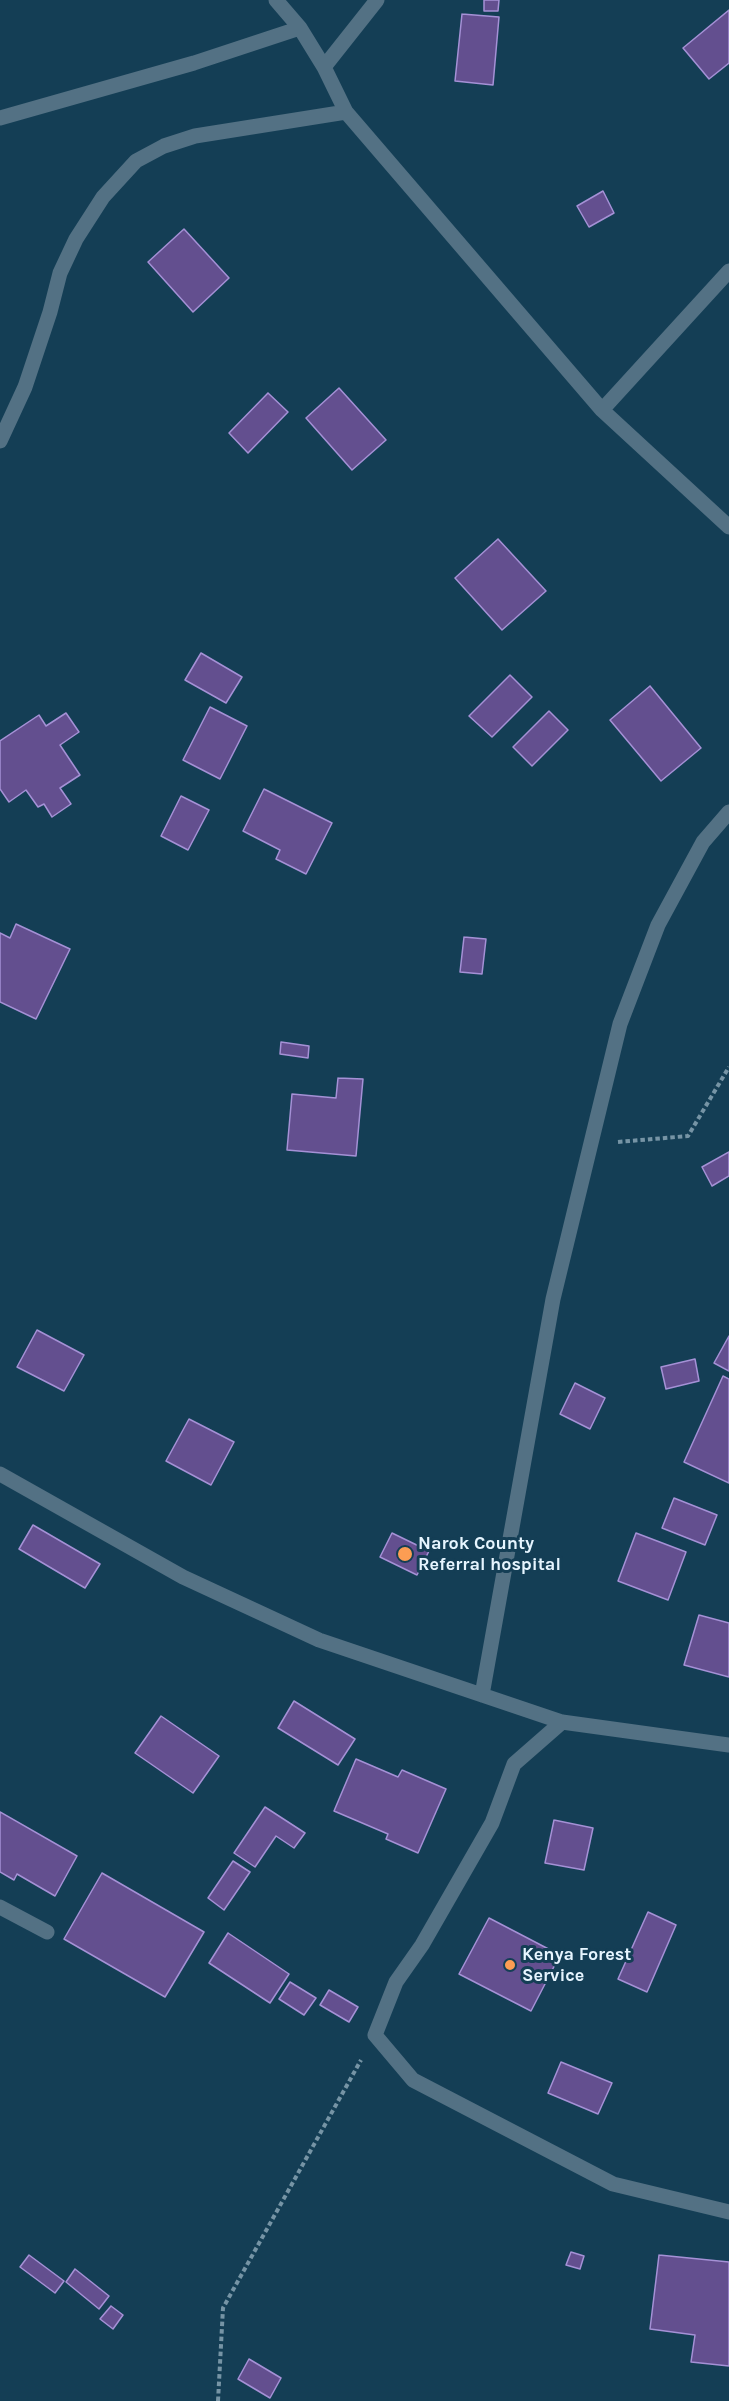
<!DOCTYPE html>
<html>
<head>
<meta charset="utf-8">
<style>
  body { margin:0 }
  canvas { display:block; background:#143e55 }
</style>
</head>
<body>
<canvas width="729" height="2401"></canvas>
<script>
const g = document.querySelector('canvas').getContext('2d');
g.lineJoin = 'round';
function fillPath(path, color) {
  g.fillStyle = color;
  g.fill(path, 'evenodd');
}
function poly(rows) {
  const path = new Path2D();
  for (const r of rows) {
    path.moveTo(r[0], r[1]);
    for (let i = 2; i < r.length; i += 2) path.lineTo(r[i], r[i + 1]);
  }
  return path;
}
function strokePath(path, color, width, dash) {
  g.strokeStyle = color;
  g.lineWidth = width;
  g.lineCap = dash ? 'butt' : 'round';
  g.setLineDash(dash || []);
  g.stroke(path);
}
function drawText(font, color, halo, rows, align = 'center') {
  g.font = font + ' Karla,sans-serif';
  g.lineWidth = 6;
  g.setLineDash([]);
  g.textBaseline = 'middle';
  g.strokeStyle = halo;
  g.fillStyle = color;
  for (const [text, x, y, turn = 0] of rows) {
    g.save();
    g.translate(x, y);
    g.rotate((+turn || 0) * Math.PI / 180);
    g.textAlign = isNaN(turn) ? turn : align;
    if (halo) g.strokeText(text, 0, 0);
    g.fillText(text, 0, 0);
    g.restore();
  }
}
const building = poly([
  [484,0,499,0,498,11,484,11,484,0],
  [729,10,729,63,709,79,683,48,729,10],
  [462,14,499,17,493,85,455,81,462,14],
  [603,191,614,213,589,227,577,206,603,191],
  [184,229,229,278,193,312,148,262,184,229],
  [339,388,386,440,352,470,306,418,339,388],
  [268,393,288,412,248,453,229,433,268,393],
  [498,539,546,591,502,630,455,578,498,539],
  [201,653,242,677,226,703,185,680,201,653],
  [510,675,532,697,492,737,469,716,510,675],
  [650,686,701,748,661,781,610,720,650,686],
  [210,707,247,726,220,779,183,760,210,707],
  [549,711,568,730,532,766,513,747,549,711],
  [66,713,79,732,60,745,80,775,60,788,71,804,52,817,44,804,38,807,26,790,9,802,0,789,0,741,39,715,46,726,66,713],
  [264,789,332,823,306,874,276,859,280,850,243,831,264,789],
  [181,796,209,810,188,850,161,836,181,796],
  [16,924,70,949,36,1019,0,1002,0,933,10,938,16,924],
  [464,937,486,939,482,974,460,972,464,937],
  [281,1042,309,1046,308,1058,280,1054,281,1042],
  [338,1078,363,1079,356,1156,287,1150,292,1094,336,1098,338,1078],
  [729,1152,729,1176,712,1186,702,1167,729,1152],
  [37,1330,84,1355,64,1391,17,1367,37,1330],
  [729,1336,729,1371,714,1363,729,1336],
  [695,1359,699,1381,666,1389,661,1367,695,1359],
  [723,1376,729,1379,729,1483,684,1462,723,1376],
  [575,1383,605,1398,590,1429,560,1414,575,1383],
  [189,1419,234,1442,211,1485,166,1461,189,1419],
  [674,1498,717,1515,705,1545,662,1528,674,1498],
  [33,1525,100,1564,85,1588,19,1549,33,1525],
  [392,1533,429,1551,417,1575,380,1557,392,1533],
  [636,1533,686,1552,668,1600,618,1581,636,1533],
  [699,1615,729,1623,729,1677,684,1665,699,1615],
  [294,1701,355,1739,338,1765,278,1728,294,1701],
  [161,1716,219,1756,193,1793,135,1753,161,1716],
  [356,1759,398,1777,402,1770,446,1789,418,1853,386,1839,388,1834,334,1811,356,1759],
  [265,1807,305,1833,294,1848,276,1836,255,1867,234,1853,265,1807],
  [0,1812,77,1856,55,1896,17,1874,14,1880,0,1872,0,1812],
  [554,1820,593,1828,584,1870,545,1863,554,1820],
  [233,1861,250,1872,224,1910,208,1898,233,1861],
  [102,1873,204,1932,165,1997,64,1939,102,1873],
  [648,1912,676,1925,647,1992,618,1979,648,1912],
  [489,1918,560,1955,531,2011,459,1974,489,1918],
  [228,1933,289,1974,270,2003,209,1963,228,1933],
  [290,1982,316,1998,304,2015,279,1999,290,1982],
  [329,1990,358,2007,349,2022,320,2005,329,1990],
  [561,2062,612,2083,598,2114,548,2093,561,2062],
  [571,2252,584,2256,580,2269,566,2265,571,2252],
  [29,2255,64,2281,55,2293,20,2267,29,2255],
  [659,2255,729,2262,729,2366,691,2362,695,2335,650,2329,659,2255],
  [75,2269,109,2296,99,2309,66,2282,75,2269],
  [111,2306,123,2315,113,2329,100,2319,111,2306],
  [249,2359,281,2378,270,2398,238,2379,249,2359]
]);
const path = poly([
  [618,1142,688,1136,729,1067],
  [218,2401,223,2308,361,2060]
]);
const street = poly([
  [276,0,300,28,324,67,346,112,602,410,729,527],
  [324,67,377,0],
  [0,118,194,63,300,28],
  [602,410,729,271],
  [0,441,25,387,50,312,60,273,76,239,103,197,136,161,164,146,195,136,346,112],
  [0,1474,183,1577,319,1640,562,1722,729,1745],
  [482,1695,553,1299,620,1024,658,925,703,842,729,812],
  [562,1722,514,1764,492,1823,422,1945,396,1982,375,2035,413,2080,613,2184,729,2212],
  [0,1907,47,1932]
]);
const markers = [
  [405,1554,8,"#fc9d53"],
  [510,1965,6,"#fc9d53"]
];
const poiNames = [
  ["Narok County",418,1544],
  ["Referral hospital",418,1565],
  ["Kenya Forest",522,1955],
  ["Service",522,1976]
];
fillPath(building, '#634f8f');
strokePath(building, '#a591d6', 1.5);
strokePath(path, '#7694a5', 4, [4.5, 3]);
strokePath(street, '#537184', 15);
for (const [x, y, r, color] of markers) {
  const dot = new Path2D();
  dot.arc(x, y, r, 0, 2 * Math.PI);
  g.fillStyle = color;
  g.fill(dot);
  strokePath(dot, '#143e55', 2);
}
drawText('bold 18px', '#e6f5ff', '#143e55', poiNames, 'left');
</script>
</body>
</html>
